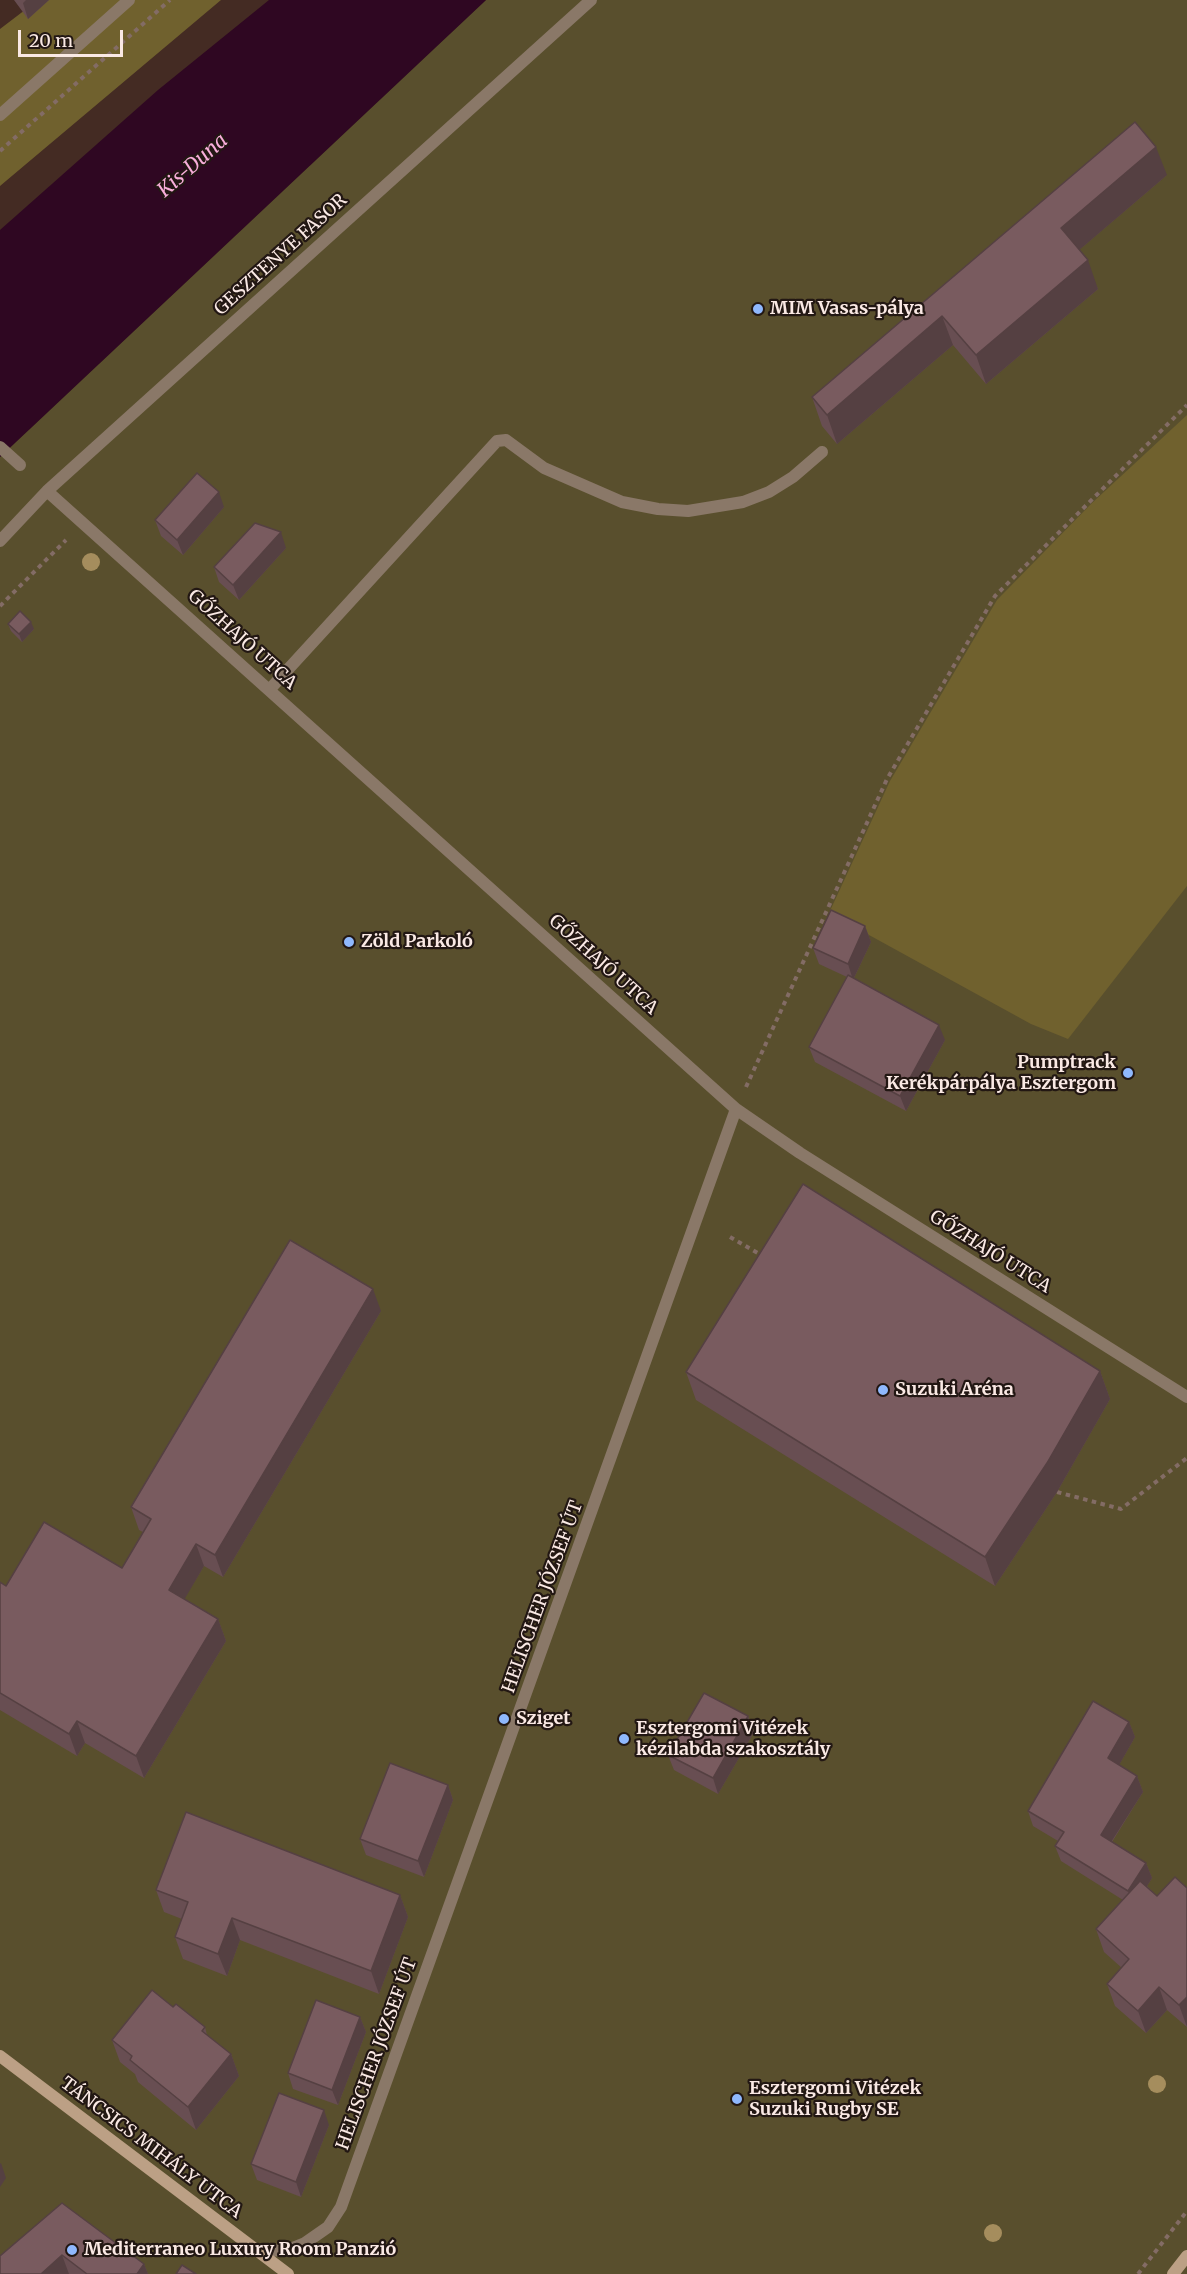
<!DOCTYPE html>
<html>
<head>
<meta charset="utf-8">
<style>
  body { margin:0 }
  #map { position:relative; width:1187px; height:2274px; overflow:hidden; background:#442b23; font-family:Merriweather,serif }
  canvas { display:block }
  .scale { position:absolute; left:18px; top:30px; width:105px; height:27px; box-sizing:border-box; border:3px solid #fae9e4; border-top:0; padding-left:8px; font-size:18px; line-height:21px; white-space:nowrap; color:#fae9e4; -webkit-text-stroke:4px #221713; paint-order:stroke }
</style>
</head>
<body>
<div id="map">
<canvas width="1187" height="2274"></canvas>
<div class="scale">20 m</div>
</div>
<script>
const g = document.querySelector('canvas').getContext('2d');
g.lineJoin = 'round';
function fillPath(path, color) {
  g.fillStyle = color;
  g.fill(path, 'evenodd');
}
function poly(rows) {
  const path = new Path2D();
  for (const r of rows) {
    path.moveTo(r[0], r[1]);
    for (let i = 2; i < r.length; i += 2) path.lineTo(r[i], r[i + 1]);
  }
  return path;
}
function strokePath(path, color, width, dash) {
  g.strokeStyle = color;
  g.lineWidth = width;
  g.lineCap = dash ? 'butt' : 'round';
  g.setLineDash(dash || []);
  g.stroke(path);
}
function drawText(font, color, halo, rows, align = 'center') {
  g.font = font + ' Merriweather,serif';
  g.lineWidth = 4.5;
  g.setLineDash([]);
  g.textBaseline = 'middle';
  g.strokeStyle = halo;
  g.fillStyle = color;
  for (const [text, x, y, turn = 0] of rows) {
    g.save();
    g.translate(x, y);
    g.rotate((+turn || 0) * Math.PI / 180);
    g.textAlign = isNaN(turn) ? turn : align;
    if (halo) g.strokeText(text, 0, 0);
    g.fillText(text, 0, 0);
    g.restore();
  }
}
const green = poly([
  [486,0,1187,0,1187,2274,0,2274,0,457]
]);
const forest = poly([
  [38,0,221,0,0,186,0,29],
  [1187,415,1187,886,1068,1039,1031,1024,829,913,890,781,997,600,1092,503]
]);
const water = poly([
  [269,0,486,0,0,457,0,230,158,90]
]);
const path = poly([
  [0,151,170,0],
  [0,606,66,540],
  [746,1087,887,779,995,596,1187,405],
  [730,1237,761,1255],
  [1057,1492,1121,1509,1187,1458],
  [1138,2274,1187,2211]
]);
const lane = poly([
  [270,689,497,441,506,440,544,468,622,502,658,509,688,511,743,502,769,492,793,477,822,452]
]);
const street = poly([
  [0,115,129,0],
  [0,447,20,465],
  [47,491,736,1109,800,1153,1187,1397],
  [0,541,47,491,591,0],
  [260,2252,290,2249,305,2243,328,2227,341,2207,736,1109]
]);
const secondary = poly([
  [0,2056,288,2274],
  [1173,2274,1187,2256]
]);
const trees = [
  [91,562],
  [1157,2084],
  [993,2233]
];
const wall = poly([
  [14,0,49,0,28,19],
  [1167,175,1079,250,1098,289,986,384,953,345,837,444,822,426,812,397],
  [224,507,183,555,161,536,155,520],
  [286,548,239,600,219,582,214,567],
  [8,624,34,629,22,642,11,631],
  [865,926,871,942,854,978,945,1040,906,1111,815,1062,809,1047,847,977,819,964,813,948],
  [381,1311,223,1577,204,1566,184,1599,218,1619,226,1641,144,1778,85,1743,77,1756,0,1710,0,1582,6,1586,122,1568,143,1532,139,1530,131,1507],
  [1100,1371,1110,1399,1057,1492,995,1586,696,1400,686,1372],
  [748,1716,754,1732,718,1794,674,1770,668,1755],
  [1129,1722,1135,1737,1119,1765,1137,1776,1143,1792,1112,1842,1146,1863,1152,1878,1147,1886,1157,1896,1187,1888,1187,2027,1167,2010,1146,2033,1115,2006,1107,1984,1122,1968,1104,1952,1096,1929,1123,1900,1061,1861,1055,1846,1058,1841,1033,1826,1028,1811],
  [448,1785,453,1800,424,1877,366,1855,360,1839],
  [156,1890,400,1895,408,1917,379,1994,240,1940,227,1976,183,1959,175,1937,182,1919,164,1912],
  [173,2007,205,2027,207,2035,231,2054,239,2076,196,2130,138,2082,135,2074,120,2062,112,2040],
  [360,2017,366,2032,338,2105,293,2089,288,2073],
  [329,2125,301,2197,257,2180,251,2164],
  [62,2203,144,2264,148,2274,0,2274]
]);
const shadedWall = poly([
  [26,0,49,0,28,19,23,3],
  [1156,147,1167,175,1071,257,1061,228],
  [1088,260,1098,289,986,384,976,355],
  [942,316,953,345,837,444,827,415],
  [219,492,224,507,183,555,177,540],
  [281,532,286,548,239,600,233,585],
  [31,622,34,629,22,642,19,634],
  [865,926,871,942,853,980,848,964],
  [939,1025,945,1040,906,1111,900,1096],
  [373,1289,381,1311,223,1577,215,1555],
  [1100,1371,1110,1399,1057,1492,995,1586,985,1557],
  [196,1544,204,1566,177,1612,169,1590],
  [218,1619,226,1641,144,1778,136,1756],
  [748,1716,754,1732,718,1794,713,1778],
  [77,1721,85,1743,77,1756,69,1734],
  [1129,1722,1135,1737,1114,1774,1108,1758],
  [1137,1776,1143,1792,1106,1850,1101,1835],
  [448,1785,453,1800,424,1877,418,1861],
  [1146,1863,1152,1878,1134,1907,1128,1891],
  [400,1895,408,1917,379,1994,371,1971],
  [232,1918,240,1940,227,1976,218,1954],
  [1159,1987,1167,2010,1146,2033,1138,2011],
  [1187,1997,1187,2027,1179,2005],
  [360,2017,366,2032,338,2105,332,2090],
  [231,2054,239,2076,196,2130,188,2107],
  [324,2110,329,2125,301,2197,296,2182],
  [1,2163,6,2178,0,2187,0,2164],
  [62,2255,69,2274,41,2274],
  [144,2264,148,2274,137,2274]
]);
const building = poly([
  [1135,122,1156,147,1061,228,1088,260,976,355,942,316,827,415,812,397,1135,122],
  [197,473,219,492,177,540,155,520,197,473],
  [255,523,281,532,233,585,214,567,255,523],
  [20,611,31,622,19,634,8,624,20,611],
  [831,910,865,926,848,964,813,948,831,910],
  [848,975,939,1025,900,1096,809,1047,848,975],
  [803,1184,1100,1371,1047,1463,985,1557,686,1372,803,1184],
  [290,1240,373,1289,215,1555,196,1544,169,1590,218,1619,136,1756,77,1721,69,1734,0,1693,0,1582,6,1586,44,1522,122,1568,151,1519,131,1507,290,1240],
  [704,1693,748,1716,713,1778,668,1755,704,1693],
  [1093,1701,1129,1722,1108,1758,1137,1776,1101,1835,1146,1863,1128,1891,1055,1846,1064,1832,1028,1811,1093,1701],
  [390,1763,448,1785,418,1861,360,1839,390,1763],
  [186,1812,400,1895,371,1971,232,1918,218,1954,175,1937,188,1902,156,1890,186,1812],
  [1175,1877,1187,1888,1187,1997,1179,2005,1159,1987,1138,2011,1107,1984,1129,1959,1096,1929,1140,1881,1157,1896,1175,1877],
  [152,1990,173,2007,176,2004,205,2027,202,2031,231,2054,188,2107,130,2060,132,2056,112,2040,152,1990],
  [316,2000,360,2017,332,2090,288,2073,316,2000],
  [279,2093,324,2110,296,2182,251,2164,279,2093],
  [62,2203,144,2264,137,2274,87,2274,62,2255,41,2274,0,2274,0,2256,62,2203],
  [182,2265,196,2274,176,2274,182,2265]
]);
const markers = [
  [758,309,6,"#8fb8fd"],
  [349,942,6,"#8fb8fd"],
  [1128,1073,6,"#8fb8fd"],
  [883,1390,6,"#8fb8fd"],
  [504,1719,6,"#8fb8fd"],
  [624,1739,6,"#8fb8fd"],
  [737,2099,6,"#8fb8fd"],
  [72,2250,6,"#8fb8fd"]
];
const streetNames = [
  ["GESZTENYE FASOR",281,255,-42],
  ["GŐZHAJÓ UTCA",242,640,42],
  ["GŐZHAJÓ UTCA",603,965,42],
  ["GŐZHAJÓ UTCA",990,1252,32],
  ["HELISCHER JÓZSEF ÚT",543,1597,-70],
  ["HELISCHER JÓZSEF ÚT",377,2054,-70],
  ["TÁNCSICS MIHÁLY UTCA",151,2148,37]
];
const poiNames = [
  ["MIM Vasas-pálya",770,309],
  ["Zöld Parkoló",361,942],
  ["Pumptrack",1116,1063,"right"],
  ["Kerékpárpálya Esztergom",1116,1084,"right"],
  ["Suzuki Aréna",895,1390],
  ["Sziget",516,1719],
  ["Esztergomi Vitézek",636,1729],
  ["kézilabda szakosztály",636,1750],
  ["Esztergomi Vitézek",749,2089],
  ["Suzuki Rugby SE",749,2110],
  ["Mediterraneo Luxury Room Panzió",84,2250]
];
const waterNames = [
  ["Kis-Duna",193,166,-41]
];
fillPath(green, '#594f2d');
fillPath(forest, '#70612e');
fillPath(water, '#2f0722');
strokePath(path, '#836c65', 4, [4.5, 4.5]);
strokePath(lane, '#8a7868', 12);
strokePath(street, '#8a7868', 12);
strokePath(secondary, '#bca085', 12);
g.fillStyle = '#a58d5d';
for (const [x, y] of trees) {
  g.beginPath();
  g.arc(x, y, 9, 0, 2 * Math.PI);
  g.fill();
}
fillPath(wall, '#684e52');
fillPath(shadedWall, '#554042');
fillPath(building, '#795b5f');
strokePath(building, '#554042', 1.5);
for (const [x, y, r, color] of markers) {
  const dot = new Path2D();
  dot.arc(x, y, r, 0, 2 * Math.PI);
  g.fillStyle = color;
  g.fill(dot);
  strokePath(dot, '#221713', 2);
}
drawText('18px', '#fae9e4', '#221713', streetNames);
drawText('bold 18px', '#fae9e4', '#221713', poiNames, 'left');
drawText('italic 20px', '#f8aeda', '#221713', waterNames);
</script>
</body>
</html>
